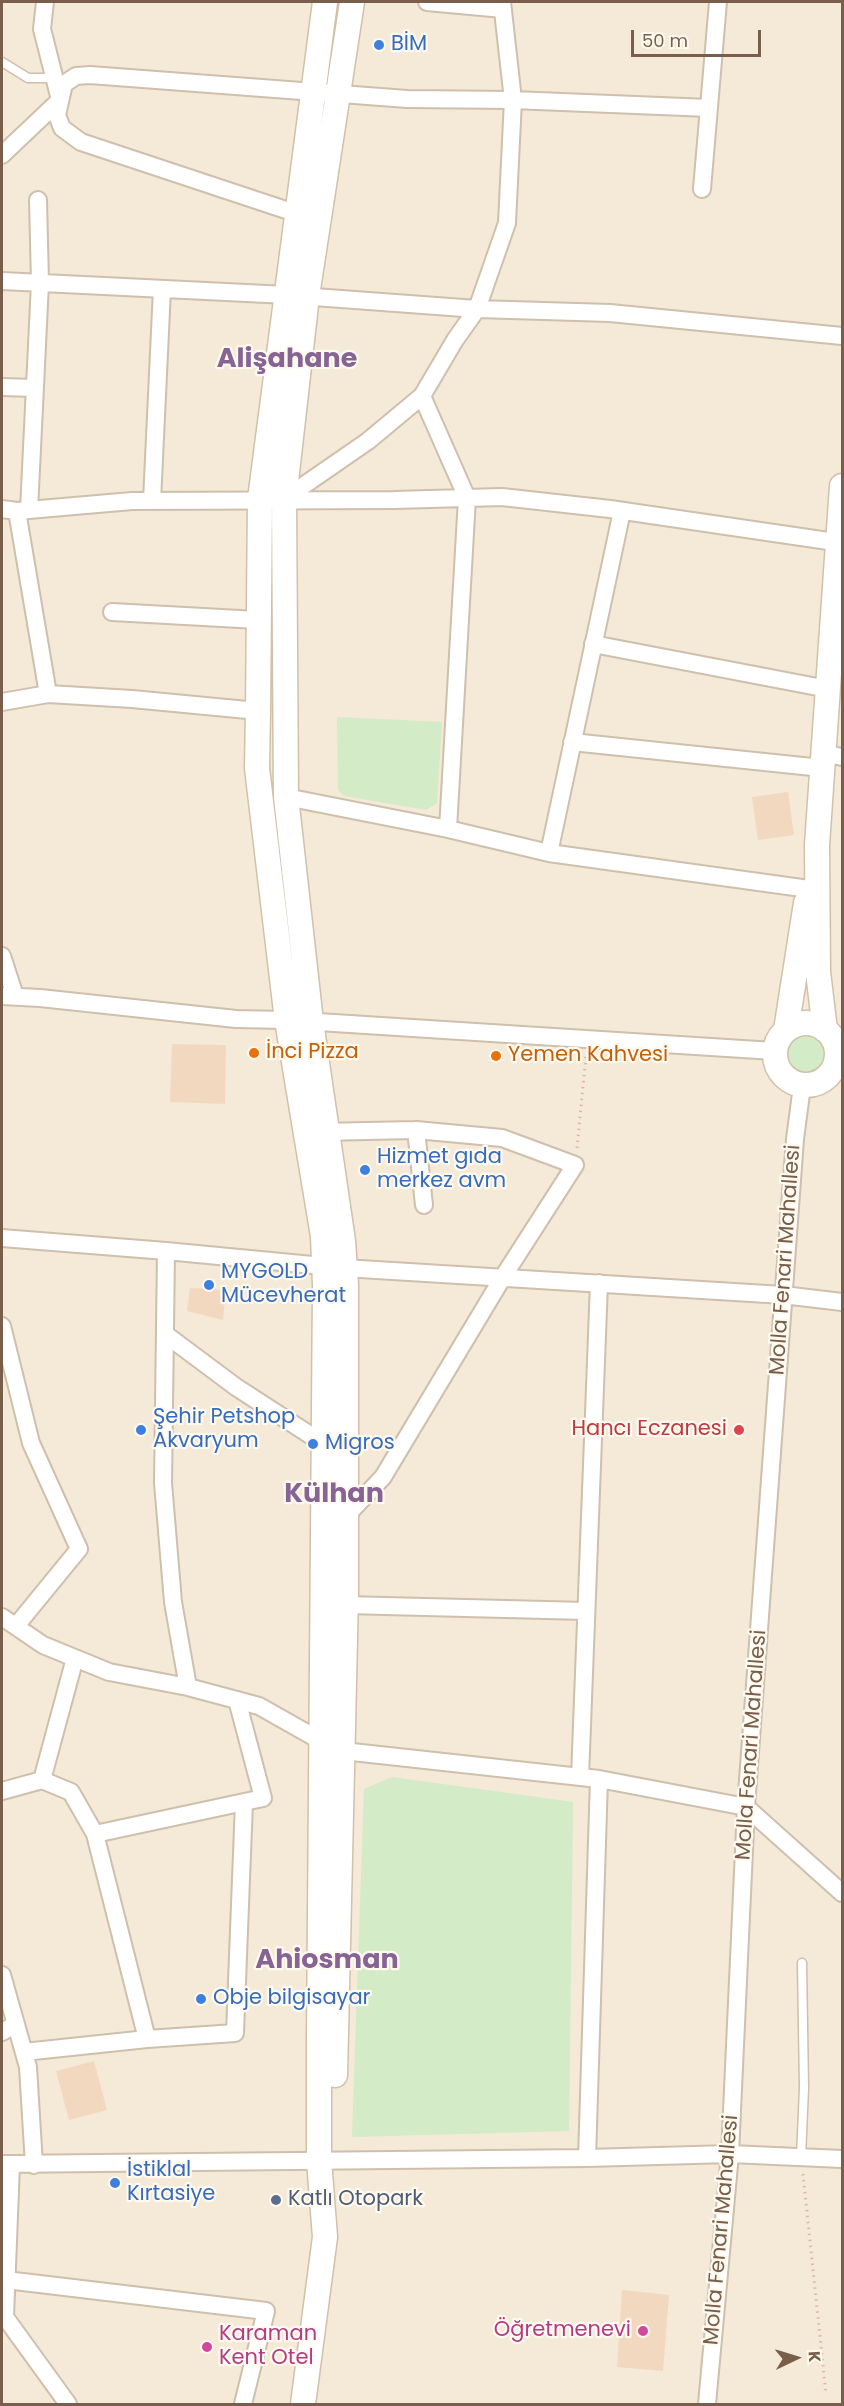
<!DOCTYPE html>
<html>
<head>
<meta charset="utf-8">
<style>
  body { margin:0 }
  #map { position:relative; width:844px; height:2406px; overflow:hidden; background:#fdf6e9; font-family:Poppins,sans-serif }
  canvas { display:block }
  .frame { position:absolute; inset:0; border:3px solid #785e4b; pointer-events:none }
  .north { position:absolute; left:766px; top:2328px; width:60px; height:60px; -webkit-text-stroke:4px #fffaf0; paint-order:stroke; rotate:86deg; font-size:16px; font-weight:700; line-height:24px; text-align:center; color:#785e4b }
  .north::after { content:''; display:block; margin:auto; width:21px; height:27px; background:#785e4b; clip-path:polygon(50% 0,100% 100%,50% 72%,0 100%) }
  .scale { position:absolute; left:631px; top:30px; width:130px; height:27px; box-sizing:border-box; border:3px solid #785e4b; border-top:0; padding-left:8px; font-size:18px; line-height:21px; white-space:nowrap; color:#785e4b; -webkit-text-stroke:4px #fffaf0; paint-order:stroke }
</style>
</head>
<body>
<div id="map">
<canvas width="844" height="2406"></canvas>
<div class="frame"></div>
<div class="north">K</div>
<div class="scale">50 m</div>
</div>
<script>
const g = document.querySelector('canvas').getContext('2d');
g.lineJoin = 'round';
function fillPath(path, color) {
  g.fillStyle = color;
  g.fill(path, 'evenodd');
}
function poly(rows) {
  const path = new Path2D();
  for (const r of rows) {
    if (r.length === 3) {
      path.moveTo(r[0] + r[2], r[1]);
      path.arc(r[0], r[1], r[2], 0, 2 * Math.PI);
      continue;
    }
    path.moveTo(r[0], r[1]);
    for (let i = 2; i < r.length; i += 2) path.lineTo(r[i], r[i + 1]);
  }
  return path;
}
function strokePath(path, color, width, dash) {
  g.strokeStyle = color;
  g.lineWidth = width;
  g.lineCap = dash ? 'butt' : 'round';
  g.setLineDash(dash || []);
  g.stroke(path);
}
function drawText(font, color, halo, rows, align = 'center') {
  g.font = font + ' Poppins,sans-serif';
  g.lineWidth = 4.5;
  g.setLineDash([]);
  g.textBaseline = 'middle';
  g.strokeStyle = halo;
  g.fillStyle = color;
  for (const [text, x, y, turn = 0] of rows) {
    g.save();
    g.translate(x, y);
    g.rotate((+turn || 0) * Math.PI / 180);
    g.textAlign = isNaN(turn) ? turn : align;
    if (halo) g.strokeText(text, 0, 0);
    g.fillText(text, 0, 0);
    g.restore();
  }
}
const residential = poly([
  [2,2,842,2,842,2404,2,2404]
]);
const green = poly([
  [337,717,442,722,437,803,426,810,344,796,338,790],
  [807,1053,21],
  [392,1777,573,1802,569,2131,352,2137,364,1789]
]);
const building = poly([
  [788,792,794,835,758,840,752,797],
  [172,1044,226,1045,225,1104,170,1102],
  [190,1288,226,1290,223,1320,187,1311],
  [94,2061,107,2110,69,2120,56,2071],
  [622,2290,669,2295,663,2371,617,2367]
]);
const path = poly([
  [577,1148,586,1056],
  [803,2174,826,2394]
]);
const service = poly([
  [2,62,28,78,55,78],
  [801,2157,804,2088,802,1963]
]);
const minor = poly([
  [427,2,503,9],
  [2,155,60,100,42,29,45,2],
  [702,189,718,2],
  [298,214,81,142,62,128,57,115,64,84,76,76,90,75,407,99,513,100,709,108],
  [2,281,287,295,477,309,610,313,842,336],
  [2,387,35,388],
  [422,396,467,498,448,829],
  [284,499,368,441,422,396,455,340,477,309,507,223,513,100,502,2],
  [152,501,162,289],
  [2,509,17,511,132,501,394,500,502,497,610,509,842,543],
  [29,510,40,283,38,200],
  [17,511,48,694],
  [112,612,258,620],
  [593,644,828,689],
  [2,702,48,694,132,699,258,711],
  [572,742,822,768],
  [823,753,842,757],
  [286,797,448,829,549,853,809,889],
  [549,853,622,511],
  [2,956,15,996],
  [2,996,40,998,236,1019,287,1020,774,1051],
  [416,1130,424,1205],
  [318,1132,416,1130,502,1138,575,1165,503,1277,383,1477,346,1516],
  [2,1238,166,1251,344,1268,783,1295,842,1302],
  [166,1251,163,1483,173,1602,188,1687],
  [2,1326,31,1443,79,1549,16,1626],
  [165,1334,236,1387,324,1444],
  [345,1605,586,1611],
  [2,1617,43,1645,109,1672,188,1687,259,1706,321,1741,343,1751,599,1779,746,1807,842,1893],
  [580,1777,599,1283],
  [42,1780,71,1792,95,1834,147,2039],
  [2,1791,42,1780,75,1658],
  [95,1834,263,1798,237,1700],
  [2,1975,28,2067,34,2165],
  [2,2032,16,2024],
  [24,2052,147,2039,235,2033,244,1802],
  [587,2158,599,1779],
  [2,2164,587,2158,730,2154,842,2159],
  [6,2280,266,2311,243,2404],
  [5,2317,68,2404],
  [2,2318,5,2317,11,2165],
  [707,2404,730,2154,746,1807,795,1139,802,1086]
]);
const secondary = poly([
  [806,1054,31],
  [786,1030,806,903],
  [825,1030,818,972,817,845,842,486],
  [335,2075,346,1595,346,1285,343,1241,311,1022,286,797,284,499,307,296,352,2],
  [303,2404,325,2237,319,2160,319,2038,325,1285,323,1236,287,1020,257,768,258,711,260,499,325,2]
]);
const markers = [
  [379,45,6,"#3f7fe0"],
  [254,1053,6,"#e8710a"],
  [496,1056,6,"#e8710a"],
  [365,1170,6,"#3f7fe0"],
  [209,1285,6,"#3f7fe0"],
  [141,1430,6,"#3f7fe0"],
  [739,1430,6,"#e0444e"],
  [313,1444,6,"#3f7fe0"],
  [201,1999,6,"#3f7fe0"],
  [115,2183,6,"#3f7fe0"],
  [276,2200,6,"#5c6f8a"],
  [643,2331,6,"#d1479c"],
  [207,2347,6,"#d1479c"]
];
const shopNames = [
  ["BİM",391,45],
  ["Hizmet gıda",377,1158],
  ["merkez avm",377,1182],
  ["MYGOLD",221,1273],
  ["Mücevherat",221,1297],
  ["Şehir Petshop",153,1418],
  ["Akvaryum",153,1442],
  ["Migros",325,1444],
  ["Obje bilgisayar",213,1999],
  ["İstiklal",127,2171],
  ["Kırtasiye",127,2195]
];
const foodNames = [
  ["İnci Pizza",266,1053],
  ["Yemen Kahvesi",508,1056]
];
const streetNames = [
  ["Molla Fenari Mahallesi",786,1260,-86],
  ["Molla Fenari Mahallesi",752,1745,-86],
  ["Molla Fenari Mahallesi",722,2230,-85]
];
const healthNames = [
  ["Hancı Eczanesi",727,1430]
];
const serviceNames = [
  ["Katlı Otopark",288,2200]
];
const hotelNames = [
  ["Öğretmenevi",631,2331],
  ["Karaman",219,2335,"left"],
  ["Kent Otel",219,2359,"left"]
];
const districtNames = [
  ["Alişahane",287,360],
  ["Külhan",334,1495],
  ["Ahiosman",327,1961]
];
fillPath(residential, '#f5e9d7');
fillPath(green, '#d3ebc6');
fillPath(building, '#f3d8c0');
strokePath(service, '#cfbfad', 11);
strokePath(minor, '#cfbfad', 20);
strokePath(secondary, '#d2c0ab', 27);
strokePath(path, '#d8bba2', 3, [1.5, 4.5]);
strokePath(service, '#fff', 8);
strokePath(minor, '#fff', 16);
strokePath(secondary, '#fff', 24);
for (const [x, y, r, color] of markers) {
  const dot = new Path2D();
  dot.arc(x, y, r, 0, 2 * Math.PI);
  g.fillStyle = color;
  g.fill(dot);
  strokePath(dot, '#fffaf0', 2);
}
drawText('21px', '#366cbe', '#fffaf0', shopNames, 'left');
drawText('21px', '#c56008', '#fffaf0', foodNames, 'left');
drawText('21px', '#785e4b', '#fffaf0', streetNames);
drawText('21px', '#be3a42', '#fffaf0', healthNames, 'right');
drawText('21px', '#4e5e75', '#fffaf0', serviceNames, 'left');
drawText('21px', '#b23c85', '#fffaf0', hotelNames, 'right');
drawText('bold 27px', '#876494', '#fffaf0', districtNames);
</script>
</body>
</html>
